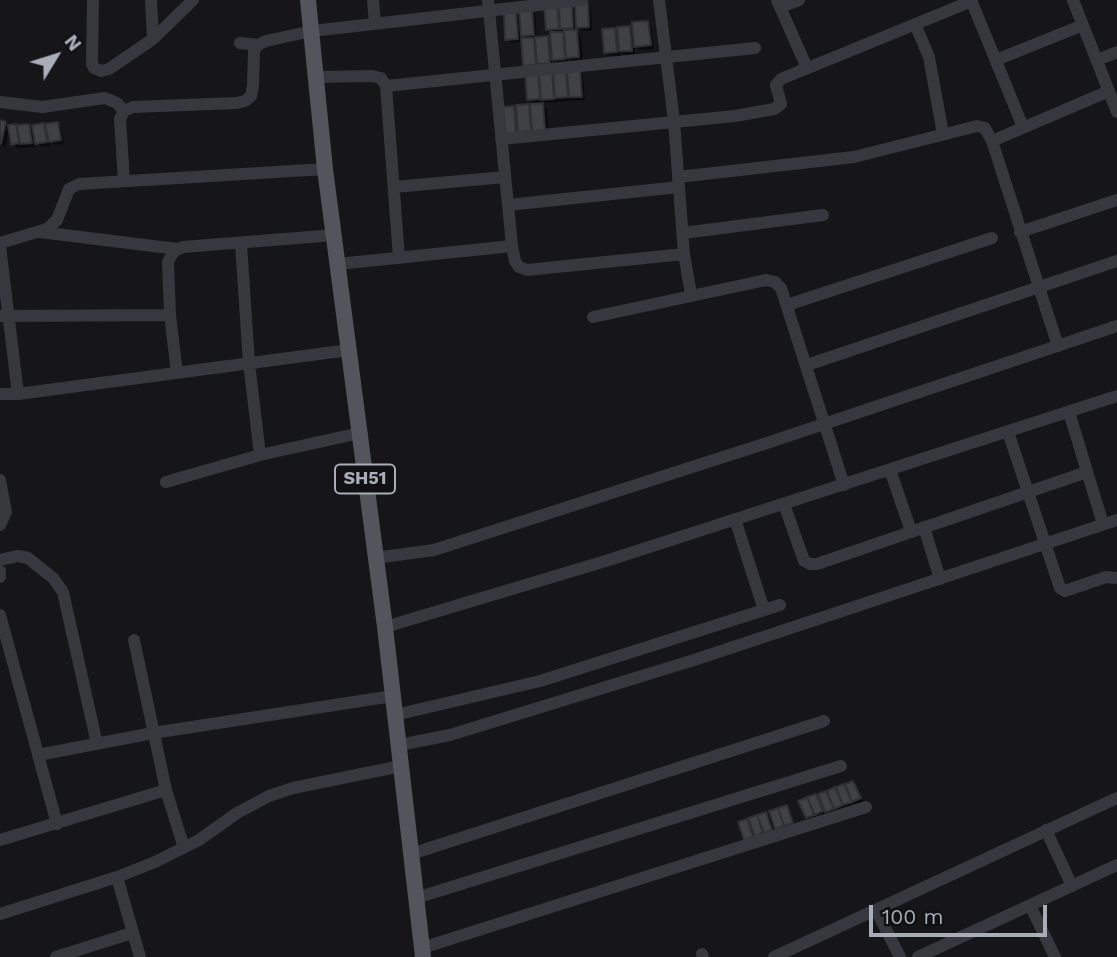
<!DOCTYPE html>
<html>
<head>
<meta charset="utf-8">
<style>
  body { margin:0 }
  #map { position:relative; width:1117px; height:957px; overflow:hidden; background:#161618; font-family:"Work Sans",sans-serif }
  canvas { display:block }
  .north { position:absolute; left:21px; top:21px; width:70px; height:70px; -webkit-text-stroke:5px #111113; paint-order:stroke; rotate:52deg; font-size:19px; font-weight:700; line-height:28px; text-align:center; color:#a8adb8 }
  .north::after { content:''; display:block; margin:auto; width:24px; height:32px; background:#a8adb8; clip-path:polygon(50% 0,100% 100%,50% 72%,0 100%) }
  .scale { position:absolute; left:869px; top:905px; width:178px; height:32px; box-sizing:border-box; border:4px solid #a8adb8; border-top:0; padding-left:9px; font-size:21px; line-height:24px; white-space:nowrap; color:#a8adb8; -webkit-text-stroke:5px #111113; paint-order:stroke }
</style>
</head>
<body>
<div id="map">
<canvas width="1117" height="957"></canvas>
<div class="north">N</div>
<div class="scale">100 m</div>
</div>
<script>
const g = document.querySelector('canvas').getContext('2d');
g.lineJoin = 'round';
function fillPath(path, color) {
  g.fillStyle = color;
  g.fill(path, 'evenodd');
}
function poly(rows) {
  const path = new Path2D();
  for (const r of rows) {
    path.moveTo(r[0], r[1]);
    for (let i = 2; i < r.length; i += 2) path.lineTo(r[i], r[i + 1]);
  }
  return path;
}
function strokePath(path, color, width, dash) {
  g.strokeStyle = color;
  g.lineWidth = width;
  g.lineCap = dash ? 'butt' : 'round';
  g.setLineDash(dash || []);
  g.stroke(path);
}
function drawText(font, color, halo, rows, align = 'center') {
  g.font = font + ' "Work Sans",sans-serif';
  g.lineWidth = 7;
  g.setLineDash([]);
  g.textBaseline = 'middle';
  g.strokeStyle = halo;
  g.fillStyle = color;
  for (const [text, x, y, turn = 0] of rows) {
    g.save();
    g.translate(x, y);
    g.rotate((+turn || 0) * Math.PI / 180);
    g.textAlign = isNaN(turn) ? turn : align;
    if (halo) g.strokeText(text, 0, 0);
    g.fillText(text, 0, 0);
    g.restore();
  }
}
const shadow = poly([
  [587,4,591,9,592,31,582,31,576,26,577,32,581,36,583,60,572,61,568,57,568,62,558,63,552,58,553,67,528,69,523,42,511,43,507,39,516,13,521,19,531,10,535,14,537,39,547,37,552,43,551,33,548,30,557,7,561,11,571,5,577,11],
  [647,23,651,27,654,49,639,50,635,45,635,54,625,55,620,50,620,56,610,56,606,52,615,30,620,34,630,28,634,33],
  [579,71,583,75,585,100,541,103,547,109,549,134,508,138,513,108,518,113,528,106,532,110,535,105,529,99,527,74],
  [0,122,10,127,5,147,0,145],
  [57,124,61,128,64,144,54,145,50,141,50,146,41,147,34,140,35,147,17,148,13,144,10,127,28,126,35,133,34,126],
  [853,783,864,802,811,822,807,817,801,802],
  [786,807,790,811,796,827,781,832,772,824,775,835,760,840,753,832,756,841,750,843,746,821,754,828,751,819,766,814,775,823]
]);
const building = poly([
  [572,3,573,28,560,29,559,4,572,3],
  [575,3,588,3,589,27,576,28,575,3],
  [557,5,559,29,546,30,544,6,557,5],
  [532,8,534,35,521,36,519,9,532,8],
  [516,11,518,39,505,40,504,12,516,11],
  [648,21,651,45,634,47,632,22,648,21],
  [630,26,632,51,619,51,617,27,630,26],
  [615,28,617,52,604,53,602,29,615,28],
  [564,30,577,30,579,57,566,58,564,30],
  [550,32,563,32,565,59,552,60,550,32],
  [548,36,550,63,537,64,535,37,548,36],
  [521,38,534,38,536,65,523,66,521,38],
  [580,69,582,97,569,97,567,70,580,69],
  [566,70,568,97,555,98,553,71,566,70],
  [552,71,554,99,541,100,539,72,552,71],
  [525,72,538,72,540,99,527,100,525,72],
  [543,103,545,130,532,131,530,104,543,103],
  [529,104,531,131,518,132,516,105,529,104],
  [514,106,516,133,503,134,501,107,514,106],
  [0,120,6,122,1,144,0,143,0,120],
  [58,122,61,140,49,142,45,124,58,122],
  [44,123,47,142,35,144,32,125,44,123],
  [16,124,19,143,11,145,8,125,16,124],
  [29,124,32,143,20,144,17,125,29,124],
  [853,781,861,798,852,802,845,784,853,781],
  [844,784,852,802,843,805,836,787,844,784],
  [835,787,843,805,834,809,827,791,835,787],
  [826,791,834,809,825,812,818,794,826,791],
  [816,794,823,811,815,815,807,797,816,794],
  [807,797,814,815,806,818,798,801,807,797],
  [787,805,793,823,784,826,778,808,787,805],
  [778,808,784,826,775,829,769,811,778,808],
  [766,812,772,830,764,833,757,815,766,812],
  [757,815,763,833,755,836,748,818,757,815],
  [747,819,753,837,744,840,738,822,747,819]
]);
const minor = poly([
  [93,0,92,64,94,68,101,71,109,69,153,39,193,0],
  [151,0,153,39],
  [373,0,375,23],
  [488,0,512,246,515,261,519,267,527,270,684,254],
  [659,0,674,121,684,254,691,294],
  [777,0,807,68],
  [971,0,1023,127],
  [1073,0,1117,112],
  [780,7,799,0],
  [915,24,929,57,943,134],
  [240,43,258,45],
  [996,60,1083,25],
  [1097,60,1117,52],
  [316,77,372,76,381,78,386,86,399,258],
  [386,86,755,48],
  [0,102,42,107,105,98,117,103,124,111],
  [501,139,735,116,774,109,781,104,776,85,781,79,972,1],
  [992,141,1109,91],
  [678,177,854,157,977,126,985,128,992,141,1058,346],
  [124,181,120,119,124,111,133,107,236,103,245,101,251,96,253,86,254,51,258,45,266,41,312,31,582,0],
  [394,187,505,177],
  [508,205,679,187],
  [40,232,177,249],
  [1020,232,1117,200],
  [683,233,823,215],
  [0,243,47,229,57,220,69,189,79,184,325,169],
  [241,244,249,363,260,455],
  [0,246,18,394],
  [338,264,512,246],
  [787,305,992,238],
  [0,316,170,315],
  [593,317,766,280,775,282,781,288,844,485],
  [807,365,1117,261],
  [177,373,170,315,168,262,174,251,183,247,335,235],
  [0,394,18,394,349,350],
  [1069,412,1103,524],
  [1008,432,1060,588,1065,591,1106,577,1117,578],
  [890,470,911,531],
  [0,480,6,512,0,525],
  [166,482,260,455,360,433],
  [784,504,804,561,810,564,817,564,1087,472],
  [735,519,764,610],
  [924,527,940,579],
  [375,558,434,550,770,442,1117,326],
  [0,560,18,556,28,558,53,578,63,592,97,744],
  [0,571,0,577],
  [0,615,57,824],
  [385,627,609,560,1117,396],
  [134,640,166,790,184,848],
  [395,715,540,681,780,605],
  [399,745,450,735,694,660,1117,520],
  [38,755,153,733,393,696],
  [1046,830,1072,886],
  [0,840,166,790],
  [411,854,824,721],
  [117,877,140,957],
  [416,898,841,766],
  [1030,905,1055,957],
  [876,910,900,957],
  [0,914,117,877,155,862,199,840,237,813,269,796,293,788,401,766],
  [422,948,866,807],
  [702,954,703,957],
  [56,957,132,933],
  [774,957,1117,798],
  [918,957,1117,865]
]);
const major = poly([
  [308,0,325,169,385,627,423,957]
]);
const shields = [
  [365,479,60]
];
const shieldNames = [
  ["SH51",365,479]
];
fillPath(shadow, '#0007');
fillPath(building, '#404145');
strokePath(building, '#303034', 2);
strokePath(minor, '#37383d', 12);
strokePath(major, '#53555c', 16);
for (const [x, y, w] of shields) {
  const box = new Path2D();
  box.roundRect(x - w / 2, y - 14.5, w, 29, 5);
  g.fillStyle = '#111113';
  g.fill(box);
  strokePath(box, '#a8adb8', 2);
}
drawText('bold 18px', '#a8adb8', null, shieldNames);
</script>
</body>
</html>
